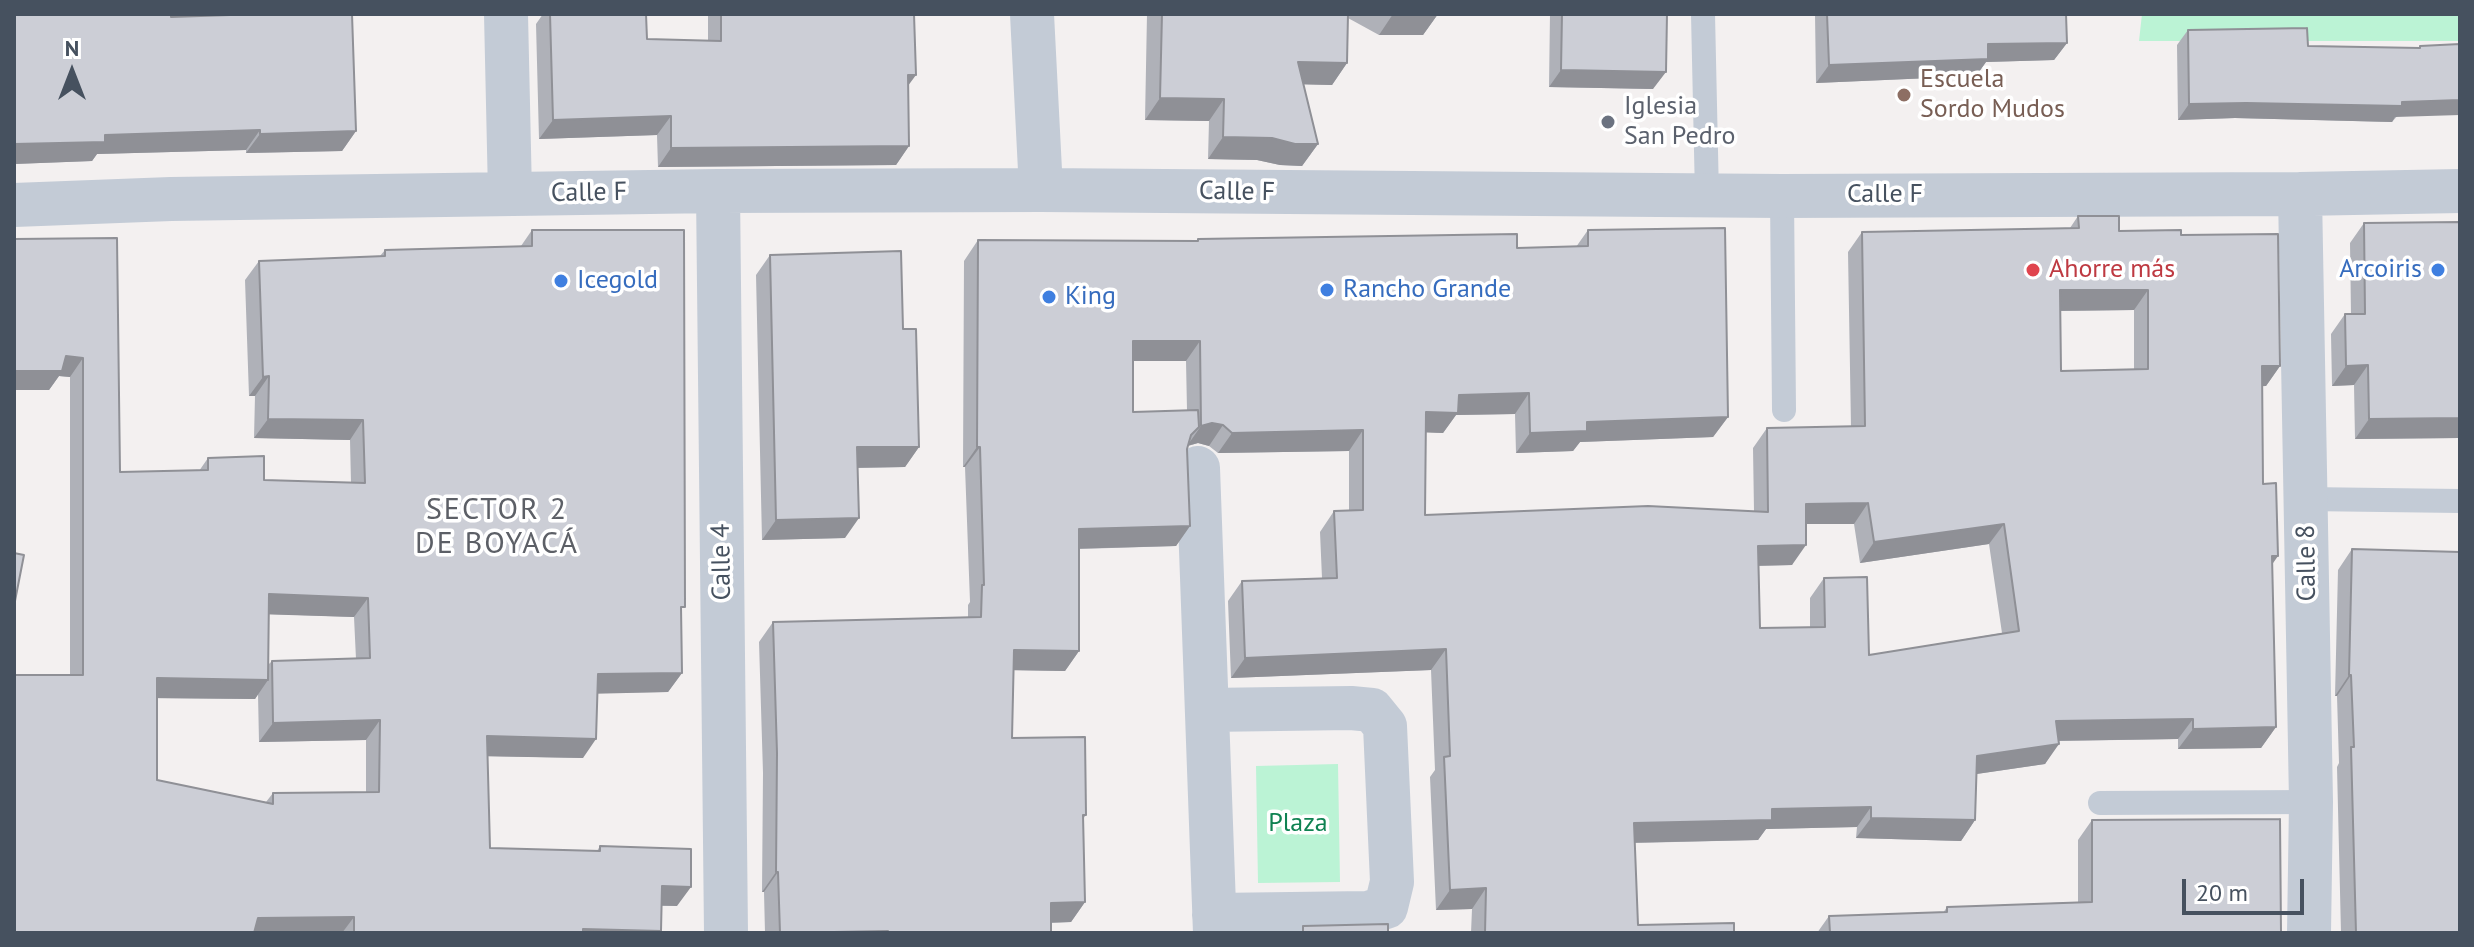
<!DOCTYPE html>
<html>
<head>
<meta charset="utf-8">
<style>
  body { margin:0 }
  #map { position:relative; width:2474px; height:947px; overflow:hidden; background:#f3f0f0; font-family:"PT Sans",sans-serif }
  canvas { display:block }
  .frame { position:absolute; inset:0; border:16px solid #46515f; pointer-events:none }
  .north { position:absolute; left:32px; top:32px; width:80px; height:80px; -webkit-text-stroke:6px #fff; paint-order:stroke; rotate:0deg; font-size:22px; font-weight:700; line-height:32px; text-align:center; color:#46515f }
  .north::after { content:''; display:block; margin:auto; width:28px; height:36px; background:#46515f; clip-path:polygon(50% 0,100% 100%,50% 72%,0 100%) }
  .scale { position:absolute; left:2182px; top:879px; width:122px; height:36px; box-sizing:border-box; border:4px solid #46515f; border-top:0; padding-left:10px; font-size:24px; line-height:28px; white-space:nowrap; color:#46515f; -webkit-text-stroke:6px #fff; paint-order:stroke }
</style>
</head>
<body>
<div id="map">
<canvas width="2474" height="947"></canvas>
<div class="frame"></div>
<div class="north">N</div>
<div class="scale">20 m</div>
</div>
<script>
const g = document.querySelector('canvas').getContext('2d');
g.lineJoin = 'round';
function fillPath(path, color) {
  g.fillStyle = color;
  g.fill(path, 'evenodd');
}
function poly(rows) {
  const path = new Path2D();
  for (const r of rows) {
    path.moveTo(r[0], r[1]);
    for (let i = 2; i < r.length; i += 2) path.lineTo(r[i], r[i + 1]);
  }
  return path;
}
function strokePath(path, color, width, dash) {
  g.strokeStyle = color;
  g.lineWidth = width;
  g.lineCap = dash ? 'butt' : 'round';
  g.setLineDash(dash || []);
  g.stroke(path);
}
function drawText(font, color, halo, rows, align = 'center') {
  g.font = font + ' "PT Sans",sans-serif';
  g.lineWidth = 7;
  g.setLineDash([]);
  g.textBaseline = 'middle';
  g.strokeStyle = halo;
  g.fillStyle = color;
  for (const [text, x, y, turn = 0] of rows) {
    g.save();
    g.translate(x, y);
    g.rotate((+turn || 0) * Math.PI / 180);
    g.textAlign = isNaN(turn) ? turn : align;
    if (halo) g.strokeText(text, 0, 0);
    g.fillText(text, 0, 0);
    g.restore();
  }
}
const green = poly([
  [2142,14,2460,14,2460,41,2139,41],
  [1338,764,1340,882,1258,883,1256,766]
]);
const service = poly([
  [1703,14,1707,196],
  [1782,196,1784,410],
  [2305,499,2460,501],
  [2100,803,2311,802]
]);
const minor = poly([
  [506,14,510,194],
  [1032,14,1041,190],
  [718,191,726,933],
  [2300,194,2311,802,2309,933],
  [14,205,171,199,718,191,1041,190,1782,196,2300,194,2460,191],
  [1198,468,1215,933],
  [1207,710,1351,708,1372,710,1385,726,1392,882,1386,907,1368,913,1214,915]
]);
const wall = poly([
  [14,14,171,17,356,131,342,151,246,153,246,150,97,154,92,161,14,164],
  [543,14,646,14,647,39,708,41,708,14,914,14,908,85,909,146,896,165,658,167,657,135,539,139,536,24],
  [1147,14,1438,14,1423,35,1379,35,1348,18,1347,63,1332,85,1303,84,1318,144,1302,166,1280,165,1257,160,1208,159,1209,121,1145,120],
  [1550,14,1667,14,1653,89,1549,87],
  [1815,14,2066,14,2067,43,2054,60,1986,62,1976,76,1816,83],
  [2188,30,2308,46,2418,48,2420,46,2460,44,2392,122,2235,118,2178,120,2177,45],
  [2078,216,2119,231,2181,235,2280,366,2266,386,2262,386,2263,484,2272,565,2276,727,2261,748,2178,749,2178,739,2059,741,2045,764,1976,774,1975,820,1961,841,1856,838,1857,827,1766,829,1758,840,1634,843,1638,925,1734,933,1471,933,1472,909,1436,910,1430,777,1435,770,1431,670,1231,678,1228,601,1242,581,1322,578,1320,532,1334,511,1349,511,1349,451,1218,453,1209,446,1198,443,1188,446,1187,449,1190,526,1176,546,1079,549,1079,651,1065,671,1014,670,1012,738,1086,815,1083,819,1085,902,1071,922,1051,923,1051,933,765,933,764,892,762,892,763,773,759,642,773,622,968,617,968,605,970,602,965,467,963,467,964,261,978,240,1197,241,1198,239,1517,248,1576,247,1588,230,1728,417,1713,437,1580,442,1573,451,1516,453,1515,414,1456,415,1443,433,1426,432,1425,515,1754,511,1753,448,1767,428,1851,427,1848,252,1862,232,2070,228],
  [2134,310,2134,369,2061,371,2060,311],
  [1133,361,1186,361,1187,410,1133,412],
  [1806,524,1854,524,1860,563,1989,544,2002,633,1869,655,1824,578,1810,598,1810,627,1760,628,1759,566,1792,565],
  [2460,222,2460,437,2459,438,2355,439,2354,385,2332,386,2331,334,2345,314,2351,314,2350,243,2364,223],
  [532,230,681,613,682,673,668,692,598,693,583,758,487,756,490,848,597,851,600,846,677,906,661,906,661,931,659,933,14,933,70,675,70,377,59,376,49,390,14,390,117,238,120,472,199,471,208,458,264,480,351,483,350,440,254,438,255,396,249,396,245,280,259,261,380,256,385,250,521,246],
  [269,614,354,617,356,659,272,661,268,665],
  [258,694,259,742,366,740,366,792,273,793,266,802,157,780,157,698,255,699],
  [770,255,903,329,919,447,905,467,858,468,845,538,762,540,756,275],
  [2352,549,2460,933,2341,933,2337,767,2339,763,2337,696,2335,696,2338,570],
  [2092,820,2281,933,1817,933,1829,916,1943,913,1947,907,2078,902,2078,840]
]);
const shadedWall = poly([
  [1393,14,1438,14,1423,35,1379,35],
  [2067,43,2054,60,1986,62,1976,76,1816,83,1829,65,1988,44],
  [1298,62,1347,63,1332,85,1283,84],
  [1561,70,1666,72,1653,89,1549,87],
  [908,75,916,75,902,94],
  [1160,98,1224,99,1209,121,1145,120],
  [2460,100,2460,115,2395,117,2392,122,2235,118,2178,120,2189,104],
  [671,116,657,135,539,139,553,120],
  [260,130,246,150,97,154,92,161,14,164,14,144,105,135],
  [356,131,342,151,246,153,260,134],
  [1223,137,1272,138,1318,144,1302,166,1280,165,1257,160,1208,159],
  [909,146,896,165,658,167,671,148],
  [2060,290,2148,290,2134,310,2046,311],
  [1133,341,1200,341,1186,361,1119,361],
  [66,356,83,358,70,377,59,376,49,390,14,390,14,371],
  [2368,365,2354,385,2332,386,2346,366],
  [2262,366,2280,366,2266,386,2247,387],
  [269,376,255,396,249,396,263,377],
  [1529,393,1515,414,1456,415,1443,433,1412,432,1426,412,1459,395],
  [1728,417,1713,437,1580,442,1573,451,1516,453,1530,433,1587,422],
  [2460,418,2459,438,2355,439,2369,419],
  [268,419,363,420,350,440,254,438],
  [1212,423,1223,425,1209,446,1198,443,1187,446,1201,426],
  [1363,430,1349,451,1218,453,1232,433],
  [857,447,919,447,905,467,843,468],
  [977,447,980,447,965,467,963,467],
  [1868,503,1854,524,1792,524,1806,504],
  [859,518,845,538,762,540,776,520],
  [2004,524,1989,544,1860,563,1874,542],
  [1190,526,1176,546,1065,549,1079,529],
  [1806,545,1792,565,1744,566,1758,546],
  [2272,556,2278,556,2264,576],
  [269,594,368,598,354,617,256,614],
  [1446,649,1431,670,1231,678,1245,658],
  [1014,650,1079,651,1065,671,1000,670],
  [682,673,668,692,585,694,598,674],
  [2349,675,2351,675,2337,696,2335,696],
  [157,678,268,680,255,699,143,698],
  [2193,719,2178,739,2042,741,2056,721],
  [380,720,366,740,259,742,273,723],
  [2276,727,2261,748,2178,749,2193,729],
  [487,736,596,739,583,758,473,756],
  [2059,744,2045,764,1963,776,1977,756],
  [1871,807,1857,827,1766,829,1758,840,1620,843,1634,823,1772,809],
  [1871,818,1975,820,1961,841,1856,838],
  [776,872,778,872,764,892,762,892],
  [662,886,691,887,677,906,648,905],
  [1486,888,1472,909,1436,910,1450,890],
  [1085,902,1071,922,1037,923,1051,903],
  [354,917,342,933,247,933,258,918],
  [583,929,661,931,659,933,581,933],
  [888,931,886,933,825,933]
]);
const building = poly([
  [14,14,171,14,171,17,260,14,352,14,356,131,260,134,260,130,105,135,105,142,14,144,14,14],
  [550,14,646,14,647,39,721,41,721,14,914,14,916,75,908,75,909,146,671,148,671,116,553,120,550,14],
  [1162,14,1348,14,1347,63,1298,62,1318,144,1295,144,1272,138,1223,137,1224,99,1160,98,1162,14],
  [1562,14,1667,14,1666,72,1561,70,1562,14],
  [1827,14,2066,14,2067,43,1988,44,1988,59,1829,65,1827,14],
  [2307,28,2308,46,2420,48,2420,46,2460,44,2460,100,2402,102,2402,106,2246,103,2189,104,2188,30,2307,28],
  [2078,216,2119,216,2119,231,2181,230,2181,235,2278,234,2280,366,2262,366,2263,484,2276,483,2278,556,2272,556,2276,727,2193,729,2193,719,2056,721,2059,744,1977,756,1975,820,1871,818,1871,807,1772,809,1772,820,1634,823,1638,925,1734,923,1734,933,1485,933,1486,888,1450,890,1444,757,1450,756,1446,649,1245,658,1242,581,1337,578,1334,511,1363,510,1363,430,1232,433,1223,425,1212,423,1201,426,1200,341,1133,341,1133,412,1198,410,1199,427,1191,435,1187,449,1190,526,1079,529,1079,651,1014,650,1012,738,1085,737,1086,815,1083,815,1085,902,1051,903,1051,933,888,933,888,931,780,933,778,872,776,872,777,753,773,622,981,617,982,585,984,585,980,447,977,447,978,240,1198,241,1198,239,1517,234,1517,248,1588,246,1588,230,1725,228,1728,417,1587,422,1587,431,1530,433,1529,393,1459,395,1458,413,1426,412,1425,515,1648,506,1768,512,1767,428,1865,426,1862,232,2079,228,2078,216],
  [2060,290,2148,290,2148,369,2061,371,2060,290],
  [1868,503,1874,542,2004,524,2019,631,1869,655,1867,577,1824,578,1825,627,1760,628,1758,546,1806,545,1806,504,1868,503],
  [2460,222,2460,418,2369,419,2368,365,2346,366,2345,314,2365,314,2364,223,2460,222],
  [532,230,684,230,685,607,681,607,682,673,598,674,596,739,487,736,490,848,600,851,600,846,691,849,691,887,662,886,661,931,583,929,583,933,354,933,354,917,258,918,254,933,14,933,14,675,83,675,83,358,66,356,62,371,14,371,14,239,117,238,120,472,208,470,208,458,264,456,264,480,365,483,363,420,268,419,269,376,263,377,259,261,385,256,385,250,532,246,532,230],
  [269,594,368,598,370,658,272,661,273,723,380,720,379,792,273,793,273,804,157,780,157,678,268,680,269,594],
  [901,251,903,329,916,329,919,447,857,447,859,518,776,520,770,255,901,251],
  [2352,549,2460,552,2460,933,2356,933,2351,747,2354,747,2351,675,2349,675,2352,549],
  [14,553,24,555,14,606,14,553],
  [2280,819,2281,933,1830,933,1829,916,1947,912,1947,907,2092,902,2092,820,2280,819],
  [1388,924,1388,933,1303,933,1303,926,1388,924]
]);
const markers = [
  [1904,95,8,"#8d6e63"],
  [1608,122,8,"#6b7280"],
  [2033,270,8,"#e0444e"],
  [2438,270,8,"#3f7fe0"],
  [561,281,8,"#3f7fe0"],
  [1327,290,8,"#3f7fe0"],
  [1049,297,8,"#3f7fe0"]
];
const educationNames = [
  ["Escuela",1920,80],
  ["Sordo Mudos",1920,110]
];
const worshipNames = [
  ["Iglesia",1624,107],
  ["San Pedro",1624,137]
];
const streetNames = [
  ["Calle F",1237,192,1],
  ["Calle F",589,193,-1],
  ["Calle F",1885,195],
  ["Calle 4",722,562,-91],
  ["Calle 8",2307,563,-91]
];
const healthNames = [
  ["Ahorre más",2049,270]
];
const shopNames = [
  ["Arcoiris",2422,270,"right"],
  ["Icegold",577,281],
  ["Rancho Grande",1343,290],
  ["King",1065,297]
];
const parkNames = [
  ["Plaza",1298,824]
];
const quarterNames = [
  ["SECTOR 2",497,510],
  ["DE BOYACÁ",497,544]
];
fillPath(green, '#bbf3d5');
strokePath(service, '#c3cbd6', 24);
strokePath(minor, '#c3cbd6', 44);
fillPath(wall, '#afb1b8');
fillPath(shadedWall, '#8f9096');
fillPath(building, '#ccced6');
strokePath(building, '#8f9096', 2);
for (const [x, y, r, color] of markers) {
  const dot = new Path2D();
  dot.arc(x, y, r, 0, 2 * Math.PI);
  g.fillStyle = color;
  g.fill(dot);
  strokePath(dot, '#fff', 3);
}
drawText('26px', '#785e54', '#fff', educationNames, 'left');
drawText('26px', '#5b616d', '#fff', worshipNames, 'left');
drawText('26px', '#46515f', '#fff', streetNames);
drawText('26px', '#be3a42', '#fff', healthNames, 'left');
drawText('26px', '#366cbe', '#fff', shopNames, 'left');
drawText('26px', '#0f8252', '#fff', parkNames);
g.letterSpacing = '2px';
drawText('30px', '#5c5f66', '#fff', quarterNames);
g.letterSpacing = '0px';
</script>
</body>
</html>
